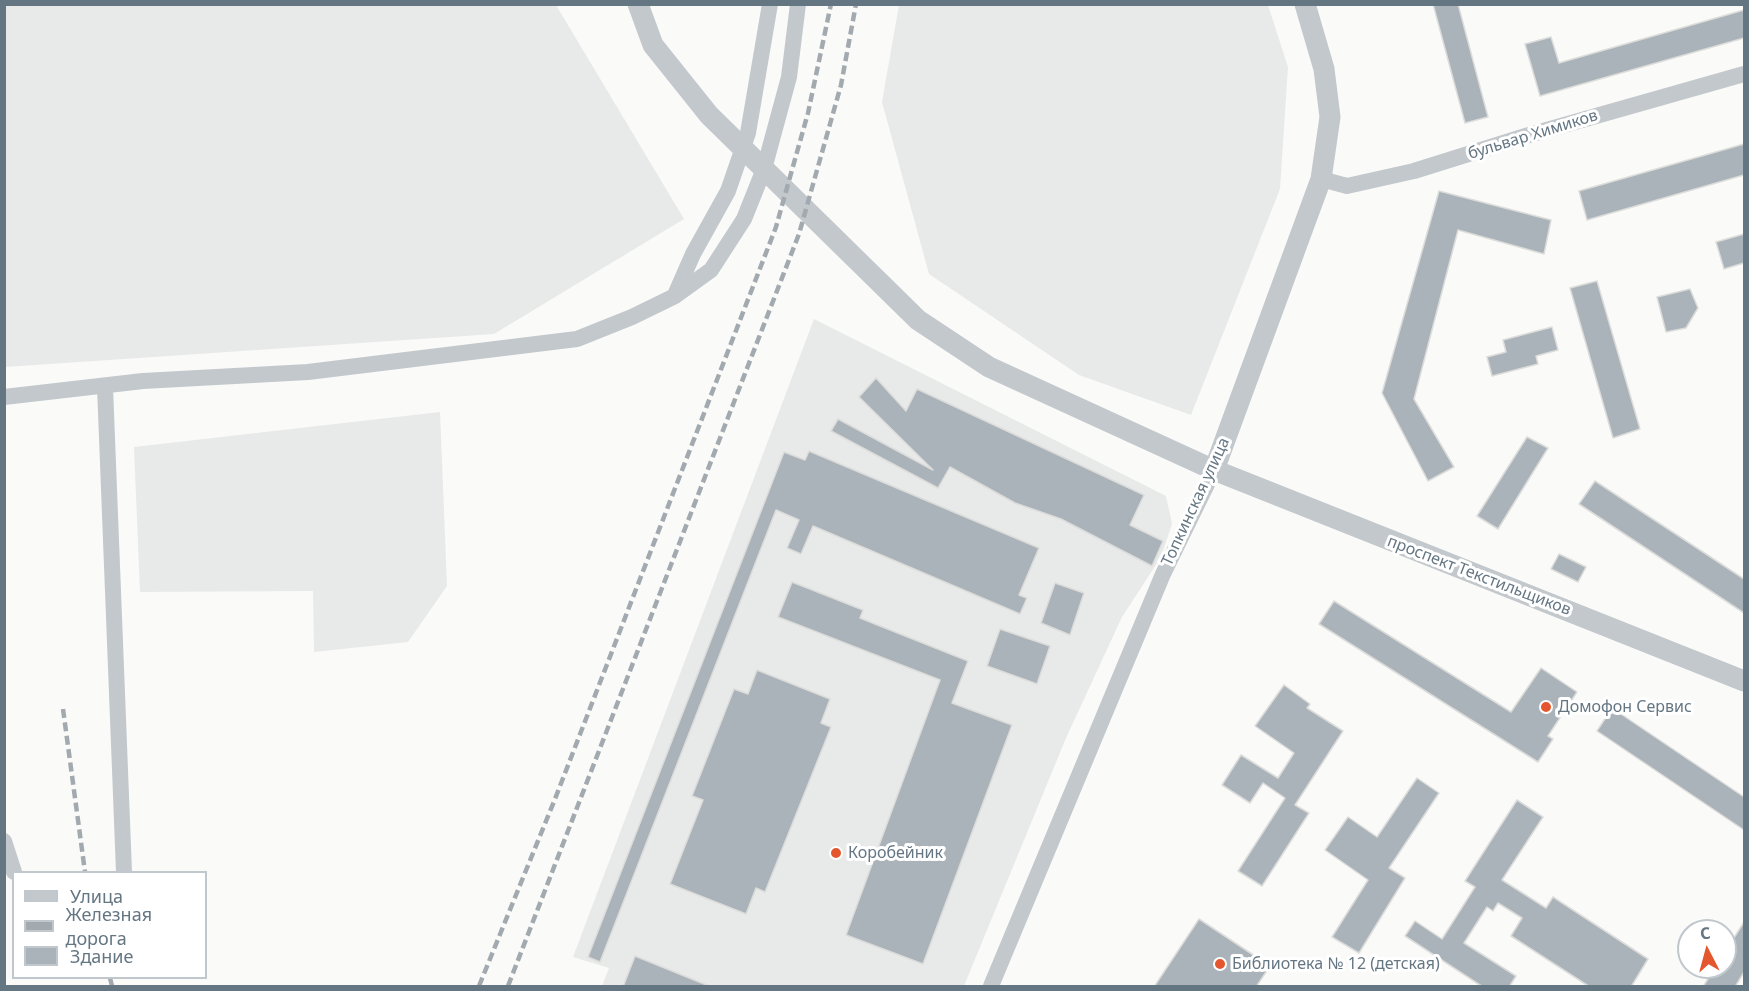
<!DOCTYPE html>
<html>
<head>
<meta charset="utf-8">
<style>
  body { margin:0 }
  #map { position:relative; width:1749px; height:991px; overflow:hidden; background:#fafaf8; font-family:"Noto Sans",sans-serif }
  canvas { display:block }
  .frame { position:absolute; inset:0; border:6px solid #657683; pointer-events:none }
  .legend { position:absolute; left:12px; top:871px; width:195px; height:108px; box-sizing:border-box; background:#fff; border:2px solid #c1c8cd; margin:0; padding:8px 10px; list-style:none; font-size:18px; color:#657683 }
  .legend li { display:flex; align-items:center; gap:12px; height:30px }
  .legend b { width:30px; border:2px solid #c1c8cd }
  .north { position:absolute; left:1677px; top:919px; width:60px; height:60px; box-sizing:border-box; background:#fff; border:2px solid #c1c8cd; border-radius:50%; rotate:354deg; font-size:16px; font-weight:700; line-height:24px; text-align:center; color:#657683 }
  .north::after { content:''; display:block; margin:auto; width:21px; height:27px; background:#e4572e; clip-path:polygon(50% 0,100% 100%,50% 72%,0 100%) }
</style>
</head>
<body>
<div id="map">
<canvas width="1749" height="991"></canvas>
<div class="frame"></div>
<ul class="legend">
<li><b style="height:8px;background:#c3c8cc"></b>Улица</li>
<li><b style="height:8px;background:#a2aab0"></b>Железная дорога</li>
<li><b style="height:16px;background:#aab3b9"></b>Здание</li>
</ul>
<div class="north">С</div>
</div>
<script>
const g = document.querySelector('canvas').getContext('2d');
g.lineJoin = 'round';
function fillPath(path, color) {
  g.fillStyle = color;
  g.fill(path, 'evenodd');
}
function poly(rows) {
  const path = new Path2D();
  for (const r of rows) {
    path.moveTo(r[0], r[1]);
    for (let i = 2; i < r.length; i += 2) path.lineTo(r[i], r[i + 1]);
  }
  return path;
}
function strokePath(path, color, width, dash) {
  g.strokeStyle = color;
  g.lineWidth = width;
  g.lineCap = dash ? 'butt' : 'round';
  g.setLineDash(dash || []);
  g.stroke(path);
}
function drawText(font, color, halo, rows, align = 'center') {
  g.font = font + ' "Noto Sans",sans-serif';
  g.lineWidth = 6;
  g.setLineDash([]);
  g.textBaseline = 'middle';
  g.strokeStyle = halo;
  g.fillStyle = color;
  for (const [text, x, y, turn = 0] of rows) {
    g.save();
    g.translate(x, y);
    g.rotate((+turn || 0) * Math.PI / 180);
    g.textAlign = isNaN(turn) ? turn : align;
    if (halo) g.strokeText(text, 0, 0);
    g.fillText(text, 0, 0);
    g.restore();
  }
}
const built = poly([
  [5,4,556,5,684,219,494,334,5,367],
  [899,5,1268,5,1288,67,1280,189,1191,415,1079,375,929,274,882,102],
  [814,319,1166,496,1172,524,1161,557,1122,617,1066,738,964,986,602,986,609,968,573,957],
  [440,412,447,586,408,642,314,652,313,591,140,592,134,447]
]);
const building = poly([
  [1433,4,1458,4,1488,117,1465,123,1433,4],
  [1744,10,1744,38,1540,96,1525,44,1551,37,1559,63,1744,10],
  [1744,144,1744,175,1587,220,1579,191,1744,144],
  [1439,191,1551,220,1544,254,1458,230,1414,399,1454,467,1428,481,1382,393,1439,191],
  [1744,234,1744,263,1724,269,1716,242,1744,234],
  [1597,281,1640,429,1613,438,1570,288,1597,281],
  [1690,289,1698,308,1686,328,1666,332,1657,297,1690,289],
  [1552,327,1558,350,1536,356,1538,364,1492,376,1487,357,1506,352,1503,340,1552,327],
  [876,378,906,411,917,389,1144,495,1130,525,1163,541,1152,566,1061,519,1015,503,950,467,938,488,831,431,838,419,933,470,859,397,876,378],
  [1527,437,1548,448,1498,529,1477,516,1527,437],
  [809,451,1039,548,1019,595,1027,598,1020,614,813,526,801,554,787,548,799,520,776,510,600,962,588,957,784,452,805,460,809,451],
  [1595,481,1744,579,1744,613,1579,504,1595,481],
  [1559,554,1586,567,1578,582,1551,569,1559,554],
  [792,582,863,610,860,618,968,661,952,703,1012,725,923,964,846,935,940,680,778,617,792,582],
  [1055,583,1084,593,1070,635,1041,623,1055,583],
  [1334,601,1511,712,1541,668,1577,692,1548,736,1553,739,1538,762,1319,624,1334,601],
  [1000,629,1050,646,1037,684,987,666,1000,629],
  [757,670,830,699,821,723,831,727,765,892,756,888,746,914,670,884,703,800,692,796,734,689,748,694,757,670],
  [1284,685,1310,704,1307,708,1343,731,1295,805,1309,813,1262,886,1238,871,1285,798,1263,783,1250,803,1222,785,1241,755,1278,778,1294,753,1255,726,1284,685],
  [1612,708,1744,797,1744,830,1597,731,1612,708],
  [1417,778,1439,793,1389,868,1405,878,1359,953,1332,937,1368,880,1325,850,1348,817,1377,837,1417,778],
  [1517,800,1543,817,1502,880,1546,908,1553,897,1648,959,1631,987,1590,987,1511,936,1522,918,1498,903,1493,911,1487,907,1464,943,1516,976,1509,987,1483,987,1405,936,1415,921,1442,939,1475,887,1465,881,1517,800],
  [1199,919,1270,966,1256,987,1154,987,1199,919],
  [1744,922,1744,972,1735,987,1703,987,1715,967,1725,967,1725,952,1744,922],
  [635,956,709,986,708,987,623,987,635,956]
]);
const minor = poly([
  [1321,179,1347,186,1414,171,1529,135,1744,74],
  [675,295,693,254,728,191,748,133,770,4],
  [105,387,124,872],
  [4,397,143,381,308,372,577,339,632,317,675,296,711,270,744,219,764,169,789,77,798,4],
  [4,841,14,872],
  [991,986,1163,574,1214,470]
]);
const tertiary = poly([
  [638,4,653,45,709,115,918,320,989,367,1214,470,1744,681],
  [1214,470,1321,179,1330,117,1324,69,1305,4]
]);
const rail = poly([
  [63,709,85,872],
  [110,978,112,986],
  [479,986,555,799,776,227,808,113,831,4],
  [508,986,799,234,841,85,856,4]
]);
const markers = [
  [1546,707,6,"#e4572e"],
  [836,853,6,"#e4572e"],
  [1220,964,6,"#e4572e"]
];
const streetNames = [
  ["бульвар Химиков",1533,135,-17],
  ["Топкинская улица",1196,502,-65],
  ["проспект Текстильщиков",1479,576,21]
];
const poiNames = [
  ["Домофон Сервис",1558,707],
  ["Коробейник",848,853],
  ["Библиотека № 12 (детская)",1232,964]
];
fillPath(built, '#e8e9e9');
fillPath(building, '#aab3b9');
strokePath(building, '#dcdcda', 1.5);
strokePath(minor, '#c3c8cc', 16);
strokePath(tertiary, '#c3c8cc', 21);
strokePath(rail, '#a2aab0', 4.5, [9, 4.5]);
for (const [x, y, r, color] of markers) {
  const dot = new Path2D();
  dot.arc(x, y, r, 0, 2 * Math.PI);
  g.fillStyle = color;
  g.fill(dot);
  strokePath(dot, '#fff', 2);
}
drawText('16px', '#657683', '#fff', streetNames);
drawText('16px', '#657683', '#fff', poiNames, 'left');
</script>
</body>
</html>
